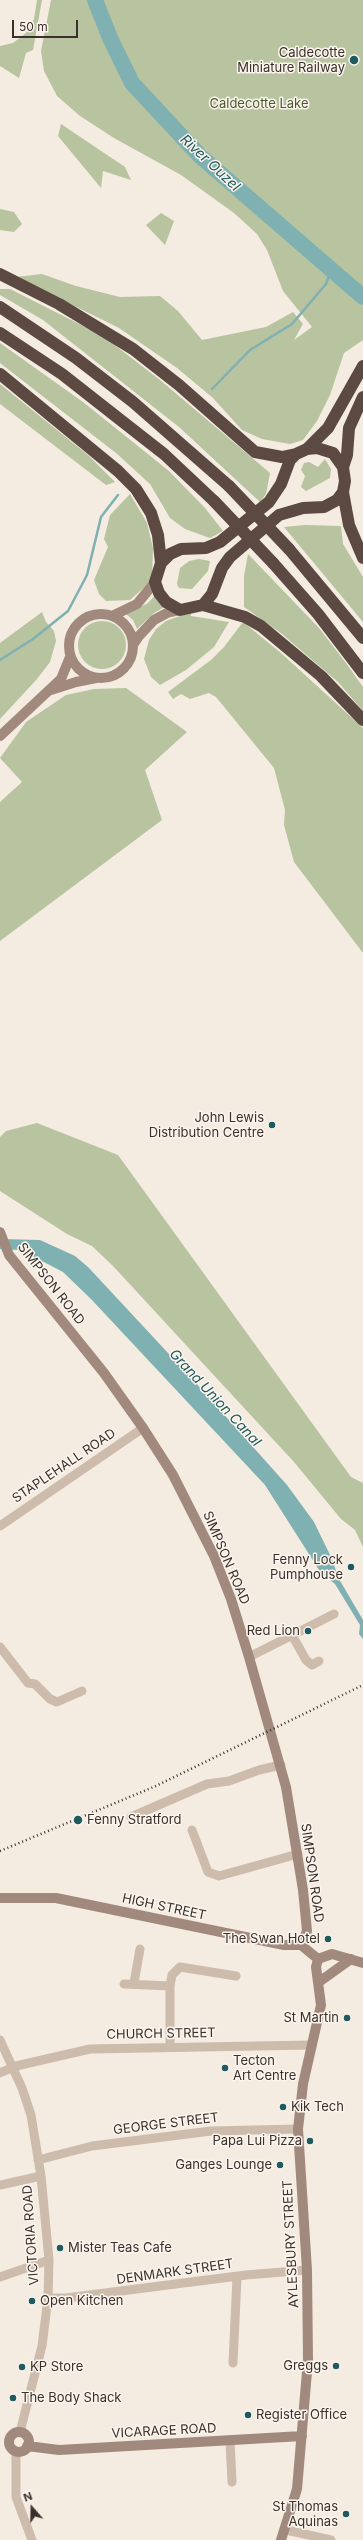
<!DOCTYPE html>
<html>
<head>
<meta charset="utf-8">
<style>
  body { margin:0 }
  #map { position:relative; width:363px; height:2540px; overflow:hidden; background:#f4ebe1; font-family:Inter,sans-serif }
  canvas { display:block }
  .north { position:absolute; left:12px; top:2488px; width:40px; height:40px; -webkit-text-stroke:3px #fbf5ee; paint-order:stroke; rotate:340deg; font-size:11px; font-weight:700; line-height:16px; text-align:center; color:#3b302b }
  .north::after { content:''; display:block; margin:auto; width:14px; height:18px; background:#3b302b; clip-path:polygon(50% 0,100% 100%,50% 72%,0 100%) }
  .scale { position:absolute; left:12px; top:20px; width:66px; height:18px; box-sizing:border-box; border:2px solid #3b302b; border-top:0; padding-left:5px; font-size:12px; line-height:14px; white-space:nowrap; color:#3b302b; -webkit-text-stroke:3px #fbf5ee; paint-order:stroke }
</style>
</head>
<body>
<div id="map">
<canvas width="363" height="2540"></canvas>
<div class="north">N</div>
<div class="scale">50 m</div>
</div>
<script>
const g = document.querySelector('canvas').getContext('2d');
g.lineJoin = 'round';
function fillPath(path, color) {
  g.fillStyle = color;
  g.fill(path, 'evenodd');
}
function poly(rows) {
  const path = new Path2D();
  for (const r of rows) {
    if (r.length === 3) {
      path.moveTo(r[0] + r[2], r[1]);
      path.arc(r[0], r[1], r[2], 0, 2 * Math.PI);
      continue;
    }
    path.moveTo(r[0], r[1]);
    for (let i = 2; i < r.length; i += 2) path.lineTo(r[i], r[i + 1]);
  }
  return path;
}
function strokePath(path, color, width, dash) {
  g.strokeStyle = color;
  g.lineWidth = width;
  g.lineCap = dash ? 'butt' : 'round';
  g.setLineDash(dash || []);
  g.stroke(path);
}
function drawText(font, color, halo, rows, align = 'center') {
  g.font = font + ' Inter,sans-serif';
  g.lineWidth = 3;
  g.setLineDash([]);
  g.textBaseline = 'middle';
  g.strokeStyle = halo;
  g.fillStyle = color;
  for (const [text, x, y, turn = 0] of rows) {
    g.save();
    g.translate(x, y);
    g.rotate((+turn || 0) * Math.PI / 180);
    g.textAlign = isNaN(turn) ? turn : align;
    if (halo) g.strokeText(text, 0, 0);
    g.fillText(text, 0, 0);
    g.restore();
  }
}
const green = poly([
  [37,0,42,0,33,50,26,53,19,78,0,66,0,46,13,43,26,33,34,19],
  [51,0,363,0,363,340,344,353,330,395,317,421,303,440,290,444,262,439,242,430,213,398,177,368,119,328,16,277,42,274,76,286,120,297,160,296,178,311,202,340,266,327,293,312,303,324,294,340,312,327,283,291,267,250,257,234,234,213,181,175,114,138,80,116,57,96,44,71,41,51],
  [61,124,125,167,131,180,103,171,101,188,58,136],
  [0,209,14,212,22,224,14,232,0,230],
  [161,213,174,221,165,245,146,225],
  [0,289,10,289,103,336,160,380,270,473,266,494,260,502,179,427,43,320,0,295],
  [0,343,83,402,169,471,205,508,223,531,210,538,185,529,170,518,150,484,116,453,0,363],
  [0,384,88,455,115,482,106,485,0,404],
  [325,459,331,469,330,478,306,491,301,487,305,476,301,470,304,463,309,462,318,467],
  [130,494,147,523,153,548,152,580,130,600,106,601,99,594,94,580,108,547,104,539,110,515],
  [305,525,341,526,343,544,363,577,363,622,284,527],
  [248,554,319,628,346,663,363,687,363,711,338,682,282,634,244,607,244,576],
  [199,559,210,561,208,571,192,589,179,588,177,584,180,568,189,561],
  [157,593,168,605,154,613,137,629,133,620,126,614,148,603],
  [42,612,46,622,54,631,56,641,50,662,37,679,0,719,0,643],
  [191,612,191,616,229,622,214,647,186,670,160,685,151,677,144,659,149,640,156,629,166,621],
  [102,645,24],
  [243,622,281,653,363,728,363,953,294,862,284,825,285,810,274,768,216,697,209,693,190,699,181,694,173,699,168,692,211,660,224,647],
  [126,688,187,732,145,770,162,820,0,941,0,802,22,782,0,758,26,722,66,695,94,689],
  [37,1123,118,1155,351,1477,363,1483,363,1547,355,1530,341,1519,294,1462,113,1266,92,1246,67,1234,0,1191,0,1137,6,1131]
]);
const water = poly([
  [0,1239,40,1240,75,1256,88,1267,195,1382,287,1485,314,1522,331,1557,339,1579,363,1620,363,1639,359,1634,360,1625,335,1584,321,1573,265,1485,91,1299,63,1272,21,1250,0,1249]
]);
const stream = poly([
  [212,389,250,350,292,324,326,284,331,270],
  [0,660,33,639,68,611,87,575,101,517,118,495]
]);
const river = poly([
  [95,0,110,38,132,83,200,156,363,297]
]);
const street = poly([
  [0,1526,143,1428],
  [292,1635,306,1660,312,1665,319,1661],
  [0,1647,28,1683,35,1684,50,1699,57,1702,82,1691],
  [249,1657,334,1614],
  [131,1817,207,1784,229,1781,259,1770,281,1765],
  [192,1830,208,1872,219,1876,298,1854],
  [134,1983,140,1949],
  [124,1984,170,1986,172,1975,180,1967,236,1976],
  [0,2040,22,2088,31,2115,41,2176,49,2260,48,2298,42,2346,20,2432],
  [170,2046,170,1986],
  [0,2073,16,2066,90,2049,312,2045],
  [38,2160,92,2146,211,2131,298,2129],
  [0,2185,41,2176],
  [0,2277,49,2260],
  [48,2298,66,2298,246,2275,307,2270],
  [233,2363,237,2277],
  [230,2441,232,2482],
  [16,2451,16,2497,32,2540],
  [286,2530,331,2540]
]);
const secondary = poly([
  [101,646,32],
  [112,616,137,604,155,582],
  [133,645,139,636,154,620,167,613,180,610],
  [51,690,76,682,96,678],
  [0,736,61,679,70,657],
  [0,1232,9,1255,104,1373,143,1428,173,1475,214,1556,231,1599,249,1657,286,1787,303,1890,307,1931,301,1945],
  [0,1898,56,1898,284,1945,301,1945,318,1959],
  [318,1959,332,1954,363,1963],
  [319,1982,351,1959],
  [19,2442,10],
  [27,2446,59,2450,302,2436],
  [281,2540,297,2489,308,2360,307,2270,298,2129,303,2084,321,2005,316,1967,318,1959]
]);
const highway = poly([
  [0,274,59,304,133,349,179,385,255,452,282,457,296,454],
  [0,307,76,358,133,402,229,486],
  [0,333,62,374,118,418,164,454,214,501],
  [0,374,118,471,136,489,151,513,158,535,161,563],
  [317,448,333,453,343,467,345,481,343,492,337,500,324,507,303,508,279,515,230,557,222,568,212,594,203,605,180,610,166,602,159,593,155,582,161,563,170,554,181,549,206,548,220,542,269,502,281,484,290,460,296,454,307,449,317,448],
  [307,449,328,428,363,366],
  [343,467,347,455,349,428,363,397],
  [343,492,349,525,363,558],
  [289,549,363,638],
  [273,563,318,614,363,673],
  [203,605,245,617,261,626,321,676,363,720]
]);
const rail = poly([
  [0,1851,156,1786,363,1685]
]);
const highwayBridge = poly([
  [229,486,289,549],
  [214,501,273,563]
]);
const markers = [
  [354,60,5,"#1f5a5e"],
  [272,1125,4,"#1f5a5e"],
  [351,1567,4,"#1f5a5e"],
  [308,1631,4,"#1f5a5e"],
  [78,1820,5,"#1f5a5e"],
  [328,1939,4,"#1f5a5e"],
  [347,2018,4,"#1f5a5e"],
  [225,2068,4,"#1f5a5e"],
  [283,2107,4,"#1f5a5e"],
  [310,2141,4,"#1f5a5e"],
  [280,2165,4,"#1f5a5e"],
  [60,2248,4,"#1f5a5e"],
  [32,2301,4,"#1f5a5e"],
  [336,2366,4,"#1f5a5e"],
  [22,2367,4,"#1f5a5e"],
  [13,2398,4,"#1f5a5e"],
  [248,2415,4,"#1f5a5e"],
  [346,2514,4,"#1f5a5e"]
];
const poiNames = [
  ["Caldecotte",345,53],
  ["Miniature Railway",345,68],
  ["John Lewis",264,1118],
  ["Distribution Centre",264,1133],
  ["Fenny Lock",343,1560],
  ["Pumphouse",343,1575],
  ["Red Lion",300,1631],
  ["Fenny Stratford",87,1820,"left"],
  ["The Swan Hotel",320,1939],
  ["St Martin",339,2018],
  ["Tecton",233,2061,"left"],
  ["Art Centre",233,2076,"left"],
  ["Kik Tech",291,2107,"left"],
  ["Papa Lui Pizza",302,2141],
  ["Ganges Lounge",272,2165],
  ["Mister Teas Cafe",68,2248,"left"],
  ["Open Kitchen",40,2301,"left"],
  ["Greggs",328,2366],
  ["KP Store",30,2367,"left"],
  ["The Body Shack",21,2398,"left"],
  ["Register Office",256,2415,"left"],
  ["St Thomas",338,2507],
  ["Aquinas",338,2522]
];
const parkNames = [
  ["Caldecotte Lake",259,104]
];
const streetNames = [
  ["SIMPSON ROAD",51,1284,52],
  ["STAPLEHALL ROAD",64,1466,-34],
  ["SIMPSON ROAD",226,1558,67],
  ["SIMPSON ROAD",312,1873,82],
  ["HIGH STREET",164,1907,12],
  ["CHURCH STREET",161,2034,-1],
  ["GEORGE STREET",166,2124,-7],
  ["VICTORIA ROAD",31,2235,-94],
  ["AYLESBURY STREET",291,2244,-93],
  ["DENMARK STREET",175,2272,-8],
  ["VICARAGE ROAD",164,2431,-3]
];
const waterNames = [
  ["River Ouzel",210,163,43],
  ["Grand Union Canal",215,1398,47]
];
fillPath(green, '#b8c4a0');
fillPath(water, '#7fb0b2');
strokePath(stream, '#7fb0b2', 2.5);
strokePath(river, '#7fb0b2', 16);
strokePath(street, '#cdbbac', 9);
strokePath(secondary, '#a18a7d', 10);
strokePath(highway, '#5c4a42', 12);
strokePath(rail, '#3b302b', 2.5, [1, 3]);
strokePath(highwayBridge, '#5c4a42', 12);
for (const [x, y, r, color] of markers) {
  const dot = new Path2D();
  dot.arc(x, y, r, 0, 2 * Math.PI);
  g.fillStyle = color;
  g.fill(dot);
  strokePath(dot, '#fbf5ee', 1.5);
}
drawText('13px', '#3b302b', '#fbf5ee', poiNames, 'right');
drawText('13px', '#4a5a2e', '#fbf5ee', parkNames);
drawText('13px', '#3b302b', '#fbf5ee', streetNames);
drawText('italic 14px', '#1f5a5e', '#fbf5ee', waterNames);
</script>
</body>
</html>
